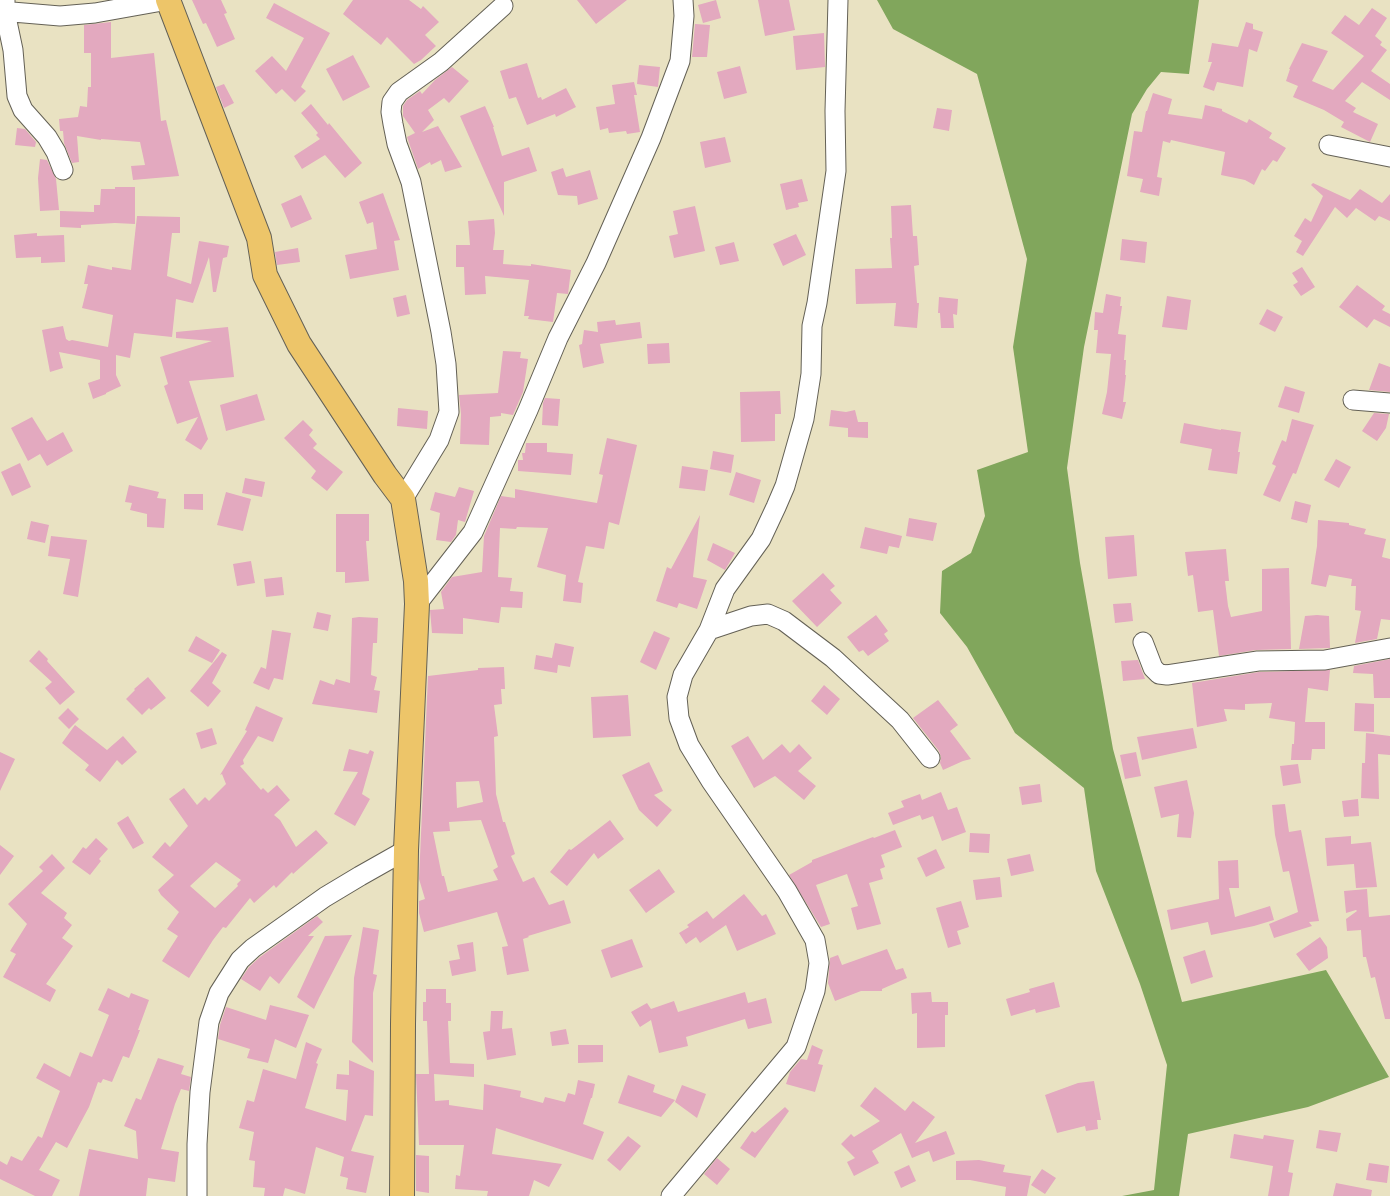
<!DOCTYPE html>
<html>
<head>
<meta charset="utf-8">
<style>
  body { margin:0 }
  canvas { display:block; background:#e9e2c2 }
</style>
</head>
<body>
<canvas width="1390" height="1196"></canvas>
<script>
const g = document.querySelector('canvas').getContext('2d');
g.lineJoin = 'round';
function fillPath(path, color) {
  g.fillStyle = color;
  g.fill(path, 'evenodd');
}
function poly(rows) {
  const path = new Path2D();
  for (const r of rows) {
    path.moveTo(r[0], r[1]);
    for (let i = 2; i < r.length; i += 2) path.lineTo(r[i], r[i + 1]);
  }
  return path;
}
function strokePath(path, color, width, dash) {
  g.strokeStyle = color;
  g.lineWidth = width;
  g.lineCap = dash ? 'butt' : 'round';
  g.setLineDash(dash || []);
  g.stroke(path);
}
const forest = poly([
  [877,0,1199,0,1189,74,1161,72,1147,89,1132,114,1084,347,1067,468,1080,563,1113,749,1182,1002,1326,970,1389,1077,1308,1107,1188,1134,1179,1196,1122,1196,1154,1190,1167,1065,1140,984,1096,871,1084,788,1015,733,967,647,940,613,942,571,971,553,985,516,977,470,1028,452,1013,347,1027,259,977,74,893,29]
]);
const building = poly([
  [192,0,221,0,227,13,224,14,235,39,217,47,206,23,203,24],
  [353,0,409,0,421,9,423,6,439,22,425,35,436,46,421,60,414,64,387,37,381,45,343,14],
  [577,0,627,0,596,24],
  [716,0,721,18,703,23,698,5],
  [758,0,789,0,795,30,765,36],
  [274,3,330,33,301,87,306,91,295,102,282,89,276,94,255,71,272,56,286,71,304,38,266,18],
  [1372,8,1387,18,1375,36,1382,42,1380,45,1387,50,1371,71,1390,84,1390,100,1362,82,1345,101,1356,108,1353,112,1378,124,1370,142,1341,127,1344,122,1324,110,1293,97,1298,86,1286,81,1290,69,1289,69,1302,43,1328,51,1312,81,1333,90,1364,56,1331,33,1345,15,1359,25],
  [111,22,111,58,154,53,161,121,166,120,179,176,133,180,131,166,145,165,140,142,101,139,101,140,77,136,79,162,72,163,64,143,63,131,60,131,59,119,78,117,80,106,87,107,88,87,91,87,91,53,84,53,84,25],
  [1246,22,1253,24,1253,29,1263,32,1257,52,1249,49,1243,87,1217,82,1214,91,1203,87,1212,62,1208,62,1212,43,1238,47],
  [695,24,710,25,707,57,692,57],
  [824,33,825,67,796,70,793,36],
  [353,55,370,87,343,101,326,69],
  [527,63,538,98,541,97,542,100,566,88,576,107,556,117,555,114,527,125,516,97,509,99,500,71],
  [639,65,660,67,658,87,637,84],
  [740,66,747,93,724,99,717,72],
  [452,67,469,81,449,103,444,98,428,110,434,120,422,132,438,126,462,167,445,172,441,160,431,165,430,162,418,169,407,137,415,133,403,116,403,106,407,100,420,91,422,94,435,80],
  [634,82,637,95,634,95,640,132,627,134,626,131,609,133,608,128,600,130,596,107,615,104,612,85],
  [224,84,234,103,224,108,216,87],
  [1153,93,1172,99,1168,114,1202,119,1205,105,1222,109,1222,111,1247,123,1249,119,1272,133,1269,138,1286,148,1277,162,1273,160,1265,171,1262,169,1254,185,1245,180,1221,175,1225,152,1171,140,1170,143,1163,141,1157,177,1162,178,1159,196,1140,192,1143,179,1127,176,1134,131,1142,132,1146,111,1147,111],
  [311,104,328,125,329,123,362,163,345,178,325,155,302,169,294,156,320,139,316,135,318,133,301,113],
  [485,106,494,127,493,127,502,156,529,147,537,171,504,182,504,216,460,116],
  [937,108,952,110,949,131,933,128],
  [17,128,25,129,36,142,35,147,15,145],
  [725,137,731,162,705,168,700,142],
  [40,159,47,160,56,179,59,210,40,211,38,178],
  [563,168,566,177,590,170,598,199,578,205,577,196,558,195,551,172],
  [802,179,808,201,798,203,799,207,786,210,780,184],
  [1313,183,1350,200,1360,189,1382,203,1390,194,1390,221,1379,216,1375,221,1356,208,1347,218,1335,207,1303,256,1296,252,1302,241,1294,236,1305,218,1311,222,1323,196,1311,185],
  [115,187,135,187,135,224,115,223,81,225,81,228,60,227,60,211,94,212,94,205,100,205,101,189,115,189],
  [383,193,400,240,394,241,399,270,350,279,345,255,377,249,373,222,367,224,359,202],
  [301,195,312,219,291,228,281,204],
  [911,205,913,236,917,236,919,265,914,266,917,303,919,303,917,328,894,326,896,303,856,304,855,269,892,268,890,238,892,238,891,206],
  [695,206,705,251,674,258,669,236,678,234,673,211],
  [137,216,180,217,180,233,172,233,167,276,191,284,199,241,229,246,227,257,223,258,216,292,213,292,209,257,193,303,176,299,172,337,134,333,130,358,116,355,116,375,121,386,106,393,106,394,93,399,88,383,100,379,100,360,59,352,63,368,50,372,42,330,63,326,66,339,69,341,72,340,108,347,113,315,82,308,88,284,84,284,88,265,112,270,112,267,131,270],
  [494,219,495,233,493,250,504,250,503,264,531,266,531,264,571,270,568,294,557,293,553,322,528,319,529,316,524,316,529,280,485,276,486,294,465,295,464,267,456,267,456,245,470,245,468,221],
  [37,233,37,236,64,235,65,262,41,263,41,257,16,258,14,235],
  [796,234,806,255,783,266,773,244],
  [1122,239,1147,242,1145,263,1120,260],
  [734,242,739,261,720,265,715,247],
  [298,248,300,262,277,265,275,252],
  [1302,267,1315,287,1301,296,1293,285,1298,282,1292,273],
  [1357,285,1385,306,1382,310,1390,314,1390,327,1374,319,1367,328,1339,307],
  [1106,294,1121,297,1120,306,1122,306,1118,334,1126,335,1124,360,1126,360,1125,375,1126,375,1123,402,1126,402,1122,419,1102,414,1107,392,1111,354,1096,353,1098,330,1094,330,1095,312,1103,313],
  [406,295,410,314,397,317,393,298],
  [1167,296,1191,300,1187,330,1162,327],
  [939,297,958,299,957,315,953,314,954,328,941,328,940,313,938,313],
  [1267,309,1283,317,1275,332,1259,324],
  [615,320,616,325,640,322,642,338,600,344,604,363,583,368,579,345,582,344,584,330,598,332,597,322],
  [228,327,234,377,189,381,208,439,201,450,185,440,198,417,177,424,164,386,168,384,160,357,212,341,176,338,176,332],
  [669,343,670,363,648,364,647,344],
  [503,351,521,352,520,358,528,359,523,392,513,415,501,413,501,416,490,417,489,445,460,444,461,414,459,395,498,393],
  [1379,363,1390,367,1390,392,1369,390],
  [1285,386,1305,392,1299,413,1278,407],
  [780,391,781,414,775,414,775,441,741,442,740,392],
  [257,394,265,420,226,431,220,405],
  [545,398,560,399,558,426,542,425,543,403],
  [398,408,428,411,427,429,397,426],
  [831,410,846,412,855,410,858,422,868,422,868,438,848,437,848,428,829,426],
  [1374,413,1389,414,1386,428,1377,441,1362,431],
  [32,417,47,441,63,432,73,451,47,466,40,454,28,461,11,428],
  [1292,419,1314,425,1296,474,1293,473,1280,502,1263,495,1276,466,1272,464,1282,440,1286,442],
  [303,420,313,430,309,435,317,444,313,448,343,472,327,491,311,478,316,471,284,438],
  [1184,423,1221,430,1221,429,1241,432,1238,452,1240,452,1237,474,1208,470,1212,449,1180,443],
  [607,438,637,445,619,525,609,522,604,549,586,546,578,582,583,583,581,603,563,601,566,575,537,567,548,528,517,527,516,529,500,528,498,577,512,578,510,591,523,592,522,608,501,607,499,623,463,618,463,634,432,633,430,610,444,609,441,592,452,577,482,572,484,536,501,496,515,498,515,489,597,503,603,475,599,474],
  [526,443,547,443,547,452,573,454,571,475,518,471,518,460,523,460,522,453,525,453],
  [713,451,734,455,731,473,710,469],
  [1336,459,1351,467,1339,488,1324,480],
  [20,463,31,487,12,496,1,472],
  [682,466,708,470,705,491,679,488],
  [736,472,761,480,754,503,729,495],
  [245,478,265,482,262,497,242,493],
  [129,485,159,492,157,498,166,499,164,528,147,527,147,514,130,510,132,503,125,502],
  [459,487,474,491,465,522,458,520,456,535,451,542,436,540,440,513,430,510,435,492,455,497],
  [226,492,251,499,243,531,217,525],
  [184,494,203,494,203,510,184,509],
  [1295,501,1311,505,1307,523,1291,519],
  [336,514,369,514,369,541,366,541,369,581,345,583,345,572,336,572],
  [700,515,693,577,707,580,697,609,679,603,677,608,656,601,667,567,671,569],
  [909,518,937,523,933,541,906,536],
  [1318,520,1349,523,1349,525,1366,529,1364,534,1386,539,1382,557,1390,559,1390,620,1381,619,1377,639,1355,643,1361,611,1355,610,1356,586,1351,586,1352,579,1329,575,1326,587,1311,584,1317,546],
  [31,521,49,525,45,543,27,539],
  [865,527,902,536,899,548,889,546,887,554,860,548],
  [1134,535,1137,576,1108,579,1105,537],
  [51,536,87,540,78,597,63,594,70,559,48,556],
  [713,543,735,553,725,570,707,560],
  [1226,549,1229,581,1225,581,1228,606,1231,617,1262,611,1262,569,1289,568,1291,649,1256,650,1219,656,1213,610,1198,612,1193,575,1188,576,1185,552],
  [251,561,255,583,237,586,233,564],
  [823,573,835,586,830,590,842,603,817,627,792,601],
  [282,577,284,595,266,597,264,579],
  [1131,603,1133,621,1115,623,1113,604],
  [317,612,331,615,328,631,313,628],
  [876,615,888,631,884,634,889,641,868,656,863,650,859,652,847,637],
  [1317,615,1329,616,1330,648,1299,649,1305,616],
  [359,617,378,618,377,643,373,643,371,675,377,677,374,690,380,691,377,713,312,704,320,680,334,685,336,679,350,683,352,618],
  [272,630,291,633,283,680,274,678,269,690,253,683,261,667,266,669],
  [654,631,670,638,656,670,640,662],
  [196,636,220,650,212,663,188,651],
  [555,643,574,647,570,667,558,665,557,673,534,669,536,655,552,658],
  [39,650,48,659,47,661,75,692,60,705,45,688,52,682,29,661],
  [222,652,227,655,212,683,221,691,208,707,190,691],
  [1390,659,1390,698,1374,698,1373,674,1353,673,1354,666],
  [1138,660,1145,679,1123,681,1121,661],
  [504,667,505,689,501,689,502,704,494,705,498,736,494,737,496,794,503,822,505,822,515,854,511,856,523,882,534,877,549,905,564,900,571,923,528,936,529,937,523,939,529,971,507,975,502,947,508,946,497,912,424,932,419,913,419,901,425,899,419,879,428,676,478,670,478,668],
  [479,781,483,802,457,808,456,782],
  [481,820,498,867,493,870,498,880,448,892,444,876,442,876,433,832,450,831,449,822],
  [1330,670,1328,691,1308,688,1305,722,1325,722,1325,749,1312,749,1311,760,1291,760,1292,744,1294,744,1295,722,1269,718,1272,703,1245,704,1245,710,1224,709,1227,721,1197,727,1192,683,1259,672],
  [148,677,166,698,151,710,149,708,142,715,126,699,135,690,134,689],
  [824,685,840,699,827,715,811,701],
  [628,695,631,736,593,738,591,697],
  [938,700,958,725,950,731,971,759,963,761,943,770,940,763,941,757,939,751,913,718],
  [1355,703,1374,704,1374,732,1354,731],
  [256,706,283,718,273,742,258,736,243,760,244,764,240,766,261,790,263,788,268,793,277,785,290,800,274,815,280,820,296,847,316,830,328,843,293,874,292,872,276,888,274,885,254,903,250,898,226,928,223,927,213,940,189,978,162,961,178,936,167,929,179,912,161,895,158,890,174,875,152,857,165,842,170,847,188,826,169,799,184,788,197,805,205,797,209,801,226,784,222,774,220,775,247,731,245,730],
  [216,862,241,880,237,884,238,886,215,908,190,886],
  [68,708,79,719,69,729,58,718],
  [75,725,107,750,123,736,137,752,122,765,117,760,100,782,85,770,89,765,62,743],
  [212,728,217,744,201,749,196,733],
  [1193,728,1197,748,1142,760,1137,737],
  [1366,733,1390,736,1390,755,1378,754,1379,799,1361,798,1362,763,1365,763],
  [748,736,763,760,782,744,790,753,799,744,812,758,798,771,816,786,804,800,775,776,754,788,731,746],
  [349,749,368,754,370,750,374,752,362,794,370,799,355,826,334,814,358,772,343,771],
  [0,752,15,759,0,791],
  [1136,752,1141,776,1125,779,1120,755],
  [649,762,663,791,654,795,672,810,657,827,639,810,622,775],
  [1298,764,1301,783,1283,786,1280,766],
  [1187,780,1194,813,1191,838,1177,837,1179,814,1161,818,1154,787],
  [1040,784,1042,802,1022,805,1019,787],
  [941,792,948,810,957,807,966,832,942,841,933,816,922,820,920,815,893,825,888,813,904,807,901,801,920,794,922,800],
  [1358,799,1359,816,1344,817,1342,801],
  [1285,804,1289,832,1301,830,1319,921,1309,922,1312,926,1274,938,1269,924,1298,912,1289,871,1283,872,1275,835,1272,805],
  [128,816,144,843,133,849,117,823],
  [610,820,624,839,598,859,594,853,567,886,550,872,569,849,571,850],
  [895,830,902,847,881,855,885,867,880,869,883,879,869,883,881,924,857,930,851,908,858,906,847,874,816,885,830,924,821,927,789,875,812,862,812,860,873,837,874,838],
  [970,833,990,834,989,853,969,852],
  [1351,836,1351,844,1371,842,1377,887,1356,888,1354,864,1327,866,1325,838],
  [96,838,108,849,99,859,101,861,90,875,72,862,83,847,86,849],
  [0,845,14,856,0,875],
  [936,849,945,868,926,877,917,858],
  [52,854,65,868,41,893,67,913,64,918,72,925,62,938,73,946,46,984,56,990,50,1002,3,977,16,954,10,951,27,924,8,904,43,871,39,867],
  [1030,854,1034,871,1011,876,1007,859],
  [1238,860,1239,888,1229,888,1235,917,1270,906,1274,920,1254,926,1211,935,1208,922,1171,930,1167,910,1219,899,1218,861],
  [659,869,675,892,646,913,629,890],
  [1000,877,1002,897,976,900,973,880],
  [1367,889,1369,917,1390,915,1390,1019,1385,1019,1375,977,1371,978,1366,957,1363,957,1361,930,1347,931,1346,919,1357,911,1356,910,1346,913,1344,891],
  [744,894,762,916,766,914,776,934,737,951,726,925,700,943,696,937,686,944,679,933,689,927,687,925,707,911,713,919],
  [961,901,969,927,957,931,961,944,948,948,936,908],
  [317,916,323,922,308,936,314,936,279,984,270,976,260,991,241,979,249,967,260,957],
  [363,927,379,930,373,974,377,975,373,993,373,1063,352,1042,354,978],
  [352,935,319,998,314,1009,297,997,325,936],
  [1320,937,1327,947,1328,958,1309,971,1296,954],
  [632,939,643,967,611,978,601,950],
  [473,942,476,971,452,976,449,961,460,959,457,945],
  [887,949,896,970,903,968,907,978,882,989,882,991,861,991,835,1001,828,983,830,958,838,955,842,965],
  [1205,950,1213,977,1191,984,1183,957],
  [1054,982,1060,1007,1036,1013,1035,1009,1011,1016,1006,999,1030,992,1029,989],
  [108,988,129,998,131,993,149,1000,138,1030,140,1030,129,1058,123,1056,112,1082,103,1079,101,1083,98,1082,89,1107,67,1148,56,1142,39,1170,60,1180,52,1196,35,1196,0,1179,0,1161,7,1165,11,1156,22,1161,38,1136,42,1138,60,1091,36,1078,44,1063,70,1077,80,1052,92,1057,109,1015,98,1010],
  [426,989,446,989,446,1003,451,1003,451,1021,448,1021,450,1063,474,1064,474,1077,434,1074,435,1101,449,1100,449,1105,483,1110,484,1084,521,1091,520,1097,543,1103,545,1097,565,1102,568,1093,575,1095,578,1080,595,1084,592,1098,591,1098,583,1124,604,1132,593,1160,496,1128,492,1154,562,1164,549,1187,534,1180,529,1196,487,1196,488,1191,455,1189,456,1175,460,1176,464,1145,419,1145,416,1074,432,1074,429,1074,427,1021,423,1021,423,1002,426,1002],
  [745,992,748,1003,766,998,772,1023,748,1029,745,1019,686,1037,688,1046,659,1053,651,1020,640,1027,631,1012,647,1003,651,1009,674,1001,678,1012],
  [931,992,932,1002,948,1002,948,1015,945,1015,945,1047,917,1048,917,1013,912,1014,911,993],
  [270,1005,309,1015,296,1048,275,1039,268,1063,247,1058,250,1049,218,1039,220,1025,226,1007,266,1020],
  [491,1011,503,1011,502,1029,512,1028,516,1055,487,1060,483,1032,490,1031],
  [566,1029,569,1044,552,1046,550,1032],
  [306,1042,322,1049,316,1063,318,1064,305,1108,346,1121,348,1090,336,1089,337,1074,349,1075,349,1060,374,1071,373,1116,365,1115,351,1151,374,1156,366,1193,346,1189,348,1178,340,1176,344,1157,316,1147,305,1194,285,1188,283,1196,264,1196,265,1188,253,1187,255,1161,249,1160,254,1132,239,1128,247,1100,254,1102,263,1069,296,1079],
  [578,1045,603,1045,603,1062,578,1063],
  [812,1045,823,1050,818,1064,823,1065,815,1092,786,1084,790,1072,801,1059,807,1060],
  [158,1058,184,1066,181,1074,191,1077,189,1091,181,1089,175,1104,161,1149,179,1152,175,1182,148,1178,146,1196,79,1196,89,1149,138,1159,136,1131,124,1126,136,1098,141,1100],
  [628,1075,655,1085,653,1092,675,1100,661,1117,618,1103],
  [1094,1081,1101,1120,1097,1120,1098,1129,1086,1131,1085,1126,1057,1133,1045,1095,1078,1083],
  [682,1085,706,1094,697,1118,675,1102],
  [875,1087,905,1111,913,1101,935,1117,915,1143,946,1131,955,1154,933,1162,929,1151,912,1158,901,1133,872,1151,879,1163,854,1176,847,1162,855,1158,841,1144,851,1134,854,1137,880,1121,860,1106],
  [785,1107,789,1111,755,1158,740,1148,752,1131,755,1133],
  [1319,1130,1341,1133,1337,1152,1316,1148],
  [1234,1134,1263,1139,1264,1135,1294,1140,1288,1172,1293,1173,1289,1196,1268,1196,1273,1166,1230,1158],
  [628,1136,641,1146,620,1171,607,1160],
  [416,1155,429,1156,429,1193,416,1191],
  [717,1158,730,1169,717,1185,704,1174],
  [979,1160,1005,1165,1003,1172,1031,1176,1027,1196,1005,1196,1006,1187,970,1180,956,1180,956,1161],
  [1369,1163,1389,1166,1387,1183,1366,1180],
  [909,1165,916,1181,901,1188,894,1172],
  [1042,1169,1056,1178,1045,1194,1031,1185],
  [1336,1183,1372,1190,1371,1196,1333,1196]
]);
const minor = poly([
  [5,0,5,12,13,50,17,96,23,110,47,137,56,152,63,170],
  [0,11,60,16,95,13,168,0],
  [1329,145,1390,157],
  [1353,400,1390,403],
  [403,499,439,440,449,412,446,364,441,332,411,182,397,144,393,124,391,112,392,102,399,92,441,62,503,6],
  [417,604,473,532,528,410,558,338,596,263,651,138,680,61,684,16,683,0],
  [709,630,751,616,768,614,784,621,833,658,900,720,930,758],
  [1143,642,1153,668,1159,674,1167,675,1258,661,1325,660,1390,648],
  [197,1196,197,1144,200,1092,209,1022,219,993,240,960,253,948,325,897,360,876,406,850],
  [671,1196,796,1047,815,991,819,963,815,940,787,891,711,781,689,745,679,718,677,697,683,675,709,630,725,589,761,539,776,507,785,486,804,419,811,374,812,326,817,303,836,171,835,111,838,0]
]);
const major = poly([
  [168,0,259,238,265,275,299,344,385,475,403,499,416,581,417,604,406,850,403,1024,402,1196]
]);
fillPath(forest, '#81a65c');
fillPath(building, '#e3a9bf');
strokePath(minor, '#646156', 21);
strokePath(major, '#646156', 26);
strokePath(minor, '#fff', 19);
strokePath(major, '#edc569', 24);
</script>
</body>
</html>
